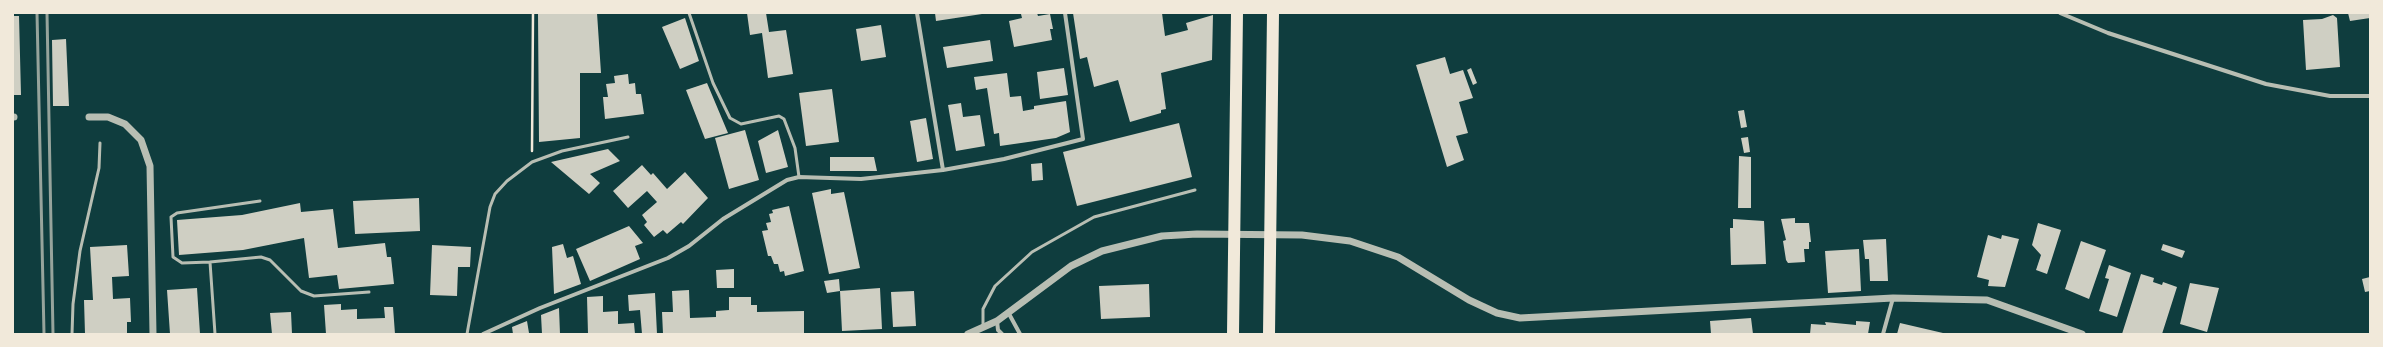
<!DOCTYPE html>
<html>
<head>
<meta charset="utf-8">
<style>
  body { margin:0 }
  #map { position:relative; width:2383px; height:347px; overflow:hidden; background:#0f3d3e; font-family:Poppins,sans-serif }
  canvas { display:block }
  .frame { position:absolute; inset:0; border:14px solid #f1e9da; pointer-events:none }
</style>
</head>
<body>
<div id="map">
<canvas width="2383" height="347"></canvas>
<div class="frame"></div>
</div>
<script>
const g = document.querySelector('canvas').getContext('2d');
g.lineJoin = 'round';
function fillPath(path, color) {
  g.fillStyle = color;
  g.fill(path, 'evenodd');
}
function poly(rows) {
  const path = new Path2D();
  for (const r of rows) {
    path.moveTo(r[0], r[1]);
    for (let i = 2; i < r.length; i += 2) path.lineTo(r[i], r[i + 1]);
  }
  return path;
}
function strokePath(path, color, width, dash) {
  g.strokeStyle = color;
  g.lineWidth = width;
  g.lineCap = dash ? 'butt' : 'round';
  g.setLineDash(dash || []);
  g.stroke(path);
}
const building = poly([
  [538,13,597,13,601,73,580,73,580,138,539,142],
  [747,13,766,13,769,32,786,30,793,74,768,78,762,33,750,35],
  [935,13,982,13,982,14,936,21],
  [1026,13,1037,13,1038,16,1050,14,1053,29,1050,29,1052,40,1014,47,1009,21,1022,18,1021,14],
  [1073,13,1162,13,1165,36,1188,30,1186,23,1213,15,1212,60,1161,73,1166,109,1161,110,1161,113,1130,122,1118,80,1094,87,1087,57,1080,59],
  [2348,13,2370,13,2370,18,2350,21],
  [2333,15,2337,18,2340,67,2306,70,2303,20,2322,19],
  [14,16,19,16,21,95,13,95],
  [685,18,699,61,680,69,662,27],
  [881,25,886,57,861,61,856,29],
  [66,39,69,106,53,106,52,40],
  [990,40,993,61,947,68,943,47],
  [1445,57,1450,74,1463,70,1473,98,1459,102,1468,133,1456,136,1464,160,1447,167,1416,65],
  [1064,68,1068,95,1040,99,1037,72],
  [1471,68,1477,83,1473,85,1467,70],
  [1007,73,1010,97,1021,96,1023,111,1034,109,1034,106,1066,101,1070,132,1056,138,1000,146,999,133,994,134,987,88,976,90,974,77],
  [628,74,629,84,635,83,636,94,641,94,644,114,605,119,603,97,608,97,606,84,615,83,614,76],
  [707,83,728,133,705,139,686,90],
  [832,89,839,142,806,146,799,93],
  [961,103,963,117,980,115,985,146,956,151,948,105],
  [1744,110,1747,127,1741,128,1738,111],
  [926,118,933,159,917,162,910,121],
  [1179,123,1192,177,1077,206,1063,152],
  [745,130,759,180,729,189,715,138],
  [778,130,788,167,766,173,758,141],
  [1748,137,1750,152,1744,153,1741,138],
  [608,149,620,161,590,174,600,183,589,194,551,162],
  [1739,156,1751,157,1751,208,1738,208],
  [830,157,874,157,877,171,830,171],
  [1042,163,1043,180,1032,181,1031,164],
  [642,165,651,175,653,173,667,189,685,172,708,198,683,224,681,222,667,234,663,230,654,237,644,225,647,222,642,215,657,202,647,191,628,208,613,191],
  [831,189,831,194,844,192,860,268,829,274,812,193],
  [419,198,420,231,355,234,353,201],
  [300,203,301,212,333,209,338,248,385,243,387,257,391,257,394,284,339,289,337,275,309,278,304,238,243,250,179,255,177,220,242,215],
  [789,206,804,271,785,276,784,271,780,272,778,264,774,264,771,256,768,256,762,231,768,230,766,223,771,222,769,214,773,213,772,210],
  [1795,218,1795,223,1809,223,1811,242,1809,242,1809,249,1804,249,1805,262,1788,263,1786,260,1783,241,1786,240,1781,219],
  [1733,219,1764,221,1766,264,1731,265,1730,228,1733,228],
  [2038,223,2061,230,2047,274,2036,270,2041,255,2032,245],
  [629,226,643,243,635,246,640,259,590,281,576,249],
  [1988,235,2001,239,2002,235,2019,239,2005,287,1988,286,1989,280,1977,277],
  [1886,239,1888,281,1870,281,1869,259,1865,259,1863,240],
  [2081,241,2106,250,2089,299,2065,289],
  [563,244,567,258,573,256,581,284,554,294,552,247],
  [2163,244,2185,251,2182,258,2161,250],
  [127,245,129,276,112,277,113,299,130,298,131,322,127,322,127,334,85,334,84,300,93,300,90,247],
  [432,245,471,247,470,267,458,267,457,296,430,295],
  [1859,249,1861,291,1828,293,1825,251],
  [2109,265,2131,273,2117,317,2099,311,2109,279,2105,278],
  [734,269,734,288,717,288,716,270],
  [2141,274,2154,278,2153,282,2162,285,2163,282,2177,287,2162,334,2122,334],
  [2370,277,2370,291,2365,292,2362,279],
  [839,279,840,291,827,293,824,281],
  [2190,283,2219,288,2207,332,2180,324],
  [1149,284,1150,317,1101,319,1099,286],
  [197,288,200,334,170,334,167,290],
  [880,288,882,329,842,331,840,291],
  [689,290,690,318,716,317,716,311,729,310,729,297,751,297,751,305,757,305,757,312,804,311,804,334,663,334,662,312,673,312,672,291],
  [914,291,916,326,893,327,891,292],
  [655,293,657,334,642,334,640,310,629,311,628,295],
  [603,296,603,312,618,311,618,324,634,323,635,334,588,334,587,297],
  [341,304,341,310,357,309,357,319,385,318,384,307,393,307,395,334,326,334,324,305],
  [559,308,560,334,542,334,541,315],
  [291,312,292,334,272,334,270,313],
  [1751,318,1753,334,1711,334,1710,321],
  [527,321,529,333,513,334,512,327],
  [1856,321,1870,322,1868,334,1810,334,1811,324,1826,325,1825,322,1856,325],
  [1900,323,1943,333,1942,334,1897,334]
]);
const path = poly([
  [532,151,533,13]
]);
const service = poly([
  [689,13,713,83,730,118,741,124,779,116,784,119,795,148,799,177],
  [210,262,182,263,173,257,171,217,177,213,260,201],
  [983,326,983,309,995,286,1032,252,1094,217,1195,190],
  [72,334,73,304,80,251,99,168,100,143],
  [215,334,210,262,261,257,270,260,301,291,314,296,369,292],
  [467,334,490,207,495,194,507,181,532,162,562,151,628,137]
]);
const minor = poly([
  [917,13,943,170],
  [2060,13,2108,33,2266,84,2330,96,2370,96],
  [1008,312,1020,334],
  [997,321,998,330,1002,334],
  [483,334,540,308,668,258,689,246,723,219,787,180,799,177,861,179,943,170,1004,159,1083,139,1065,13],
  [1883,334,1893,298]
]);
const tertiary = poly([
  [13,117,14,117],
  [89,117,108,117,125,124,141,140,150,166,153,334],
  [968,334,997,321,1071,266,1102,251,1162,236,1197,234,1302,235,1350,241,1398,257,1469,300,1497,313,1520,318,1893,298,1987,300,2082,334]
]);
const motorway = poly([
  [1233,334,1237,13],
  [1269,334,1273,13]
]);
const rail = poly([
  [37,13,44,334],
  [47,13,53,334]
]);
fillPath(building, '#cfcfc3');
strokePath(path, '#f1e9da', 2.5);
strokePath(service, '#b8beb3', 3);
strokePath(minor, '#b8beb3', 4);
strokePath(tertiary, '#b8beb3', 7);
strokePath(motorway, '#f1e9da', 12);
strokePath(rail, '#97a49c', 3);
</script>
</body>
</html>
